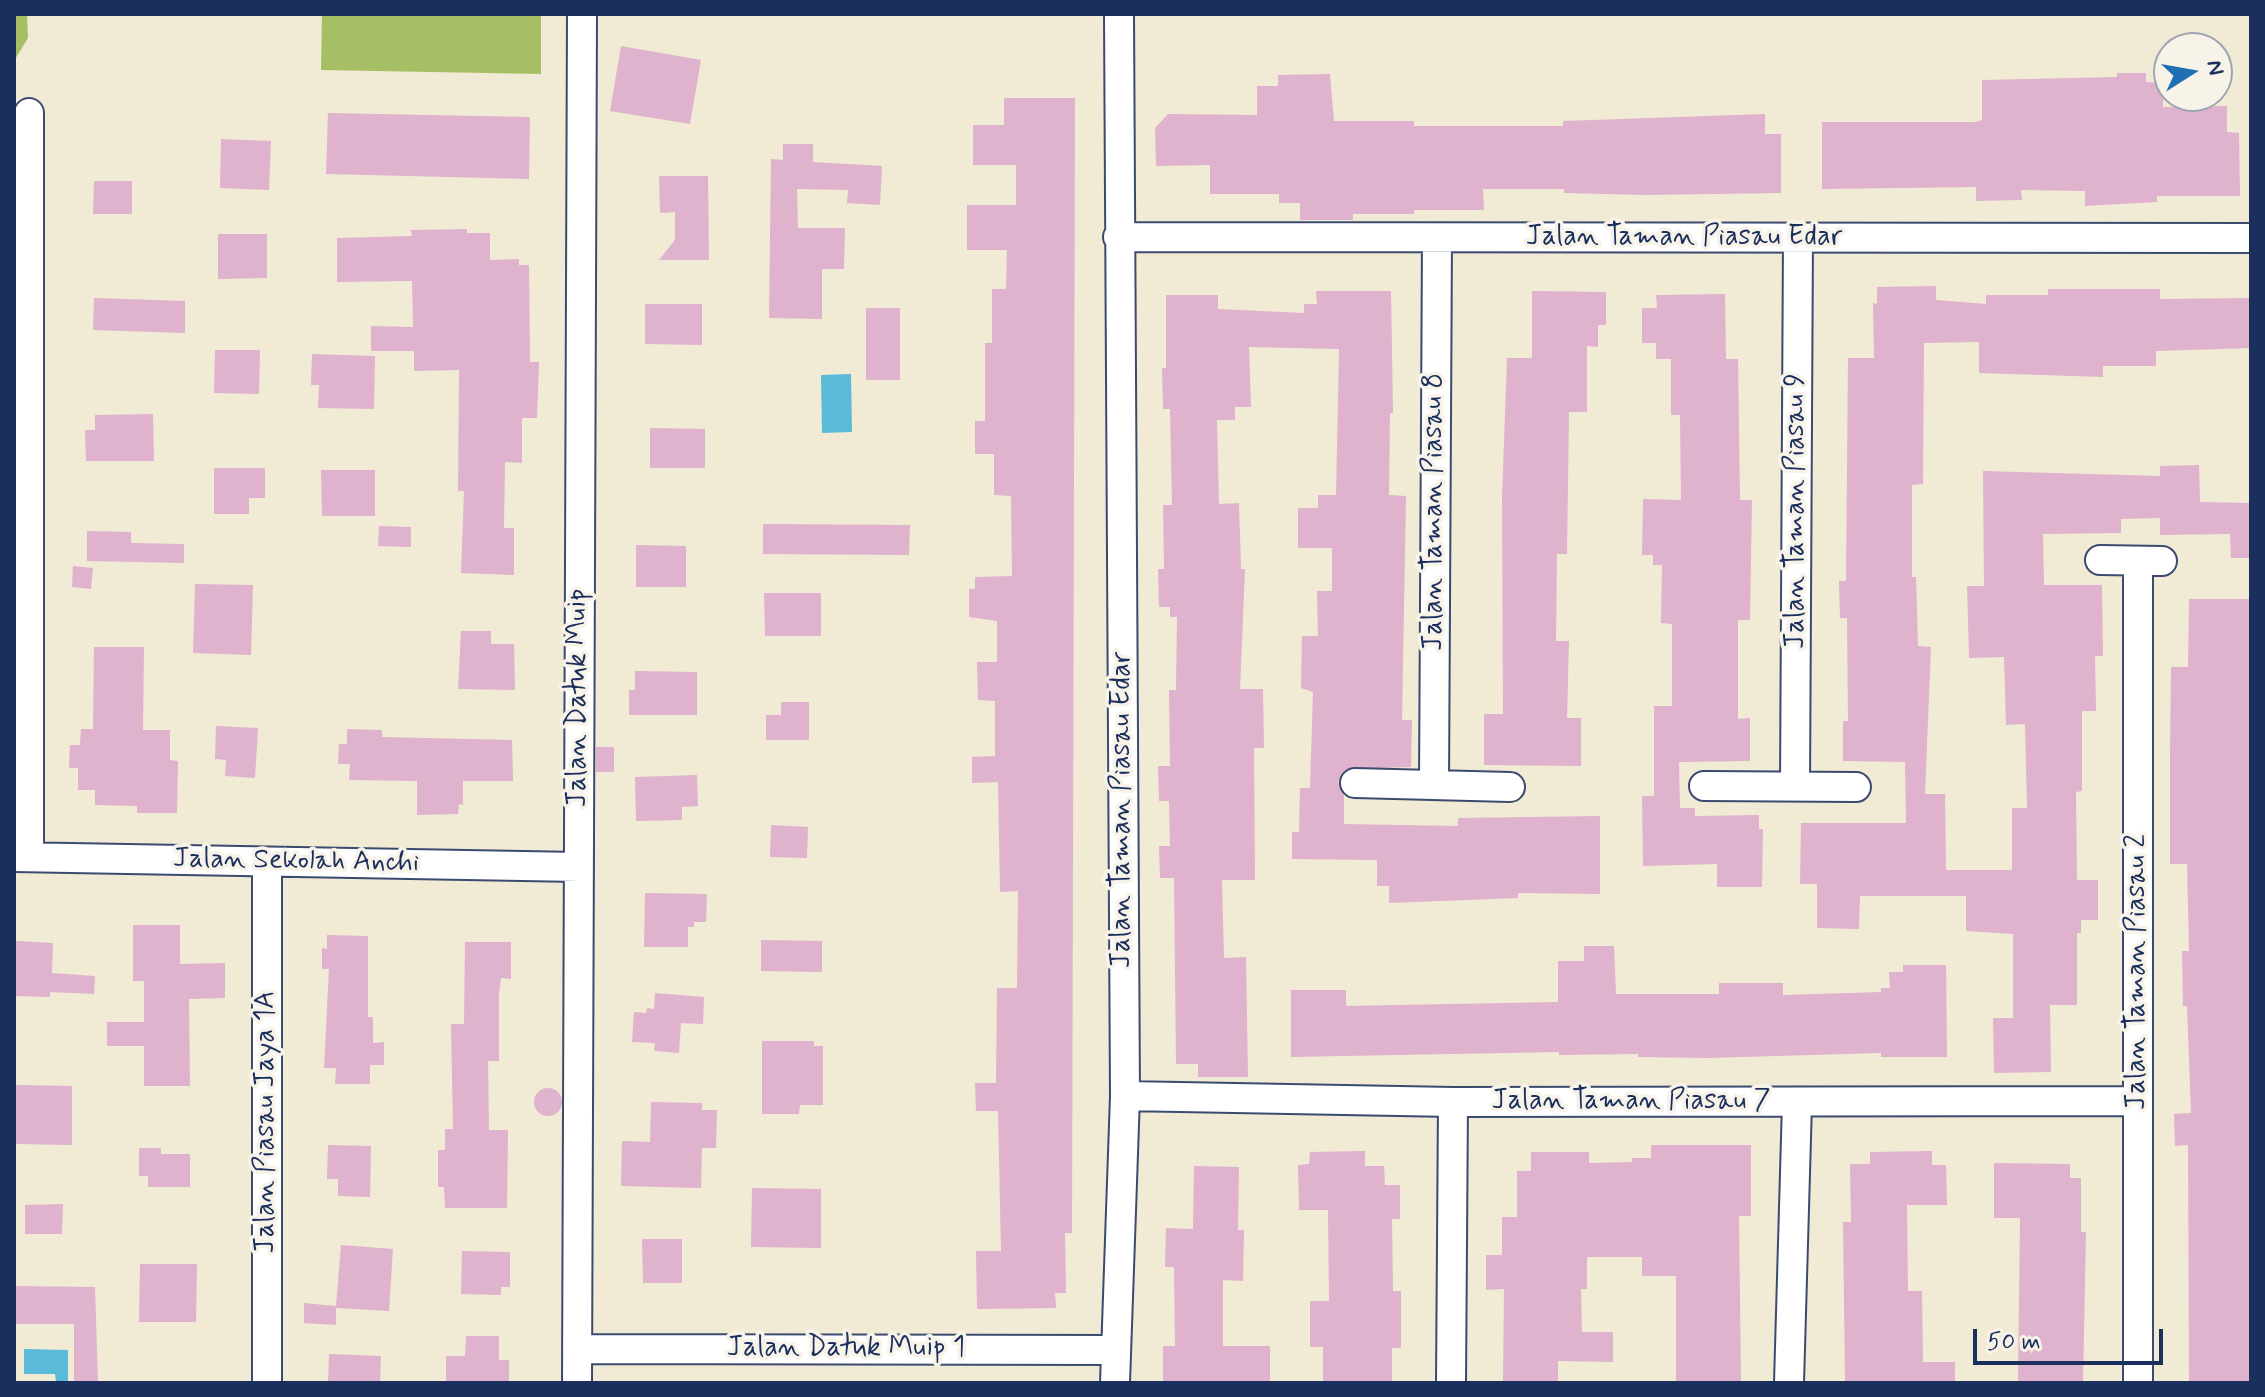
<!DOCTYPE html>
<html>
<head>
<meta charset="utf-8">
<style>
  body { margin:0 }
  #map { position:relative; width:2265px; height:1397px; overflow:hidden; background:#f1ead4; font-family:Mynerve,sans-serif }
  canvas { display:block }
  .frame { position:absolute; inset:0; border:16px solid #1b2f5e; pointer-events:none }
  .north { position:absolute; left:2153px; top:32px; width:80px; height:80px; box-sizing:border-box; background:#f7f3e8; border:2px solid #9fa5b1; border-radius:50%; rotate:79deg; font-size:22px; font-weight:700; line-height:32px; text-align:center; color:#1b2f5e }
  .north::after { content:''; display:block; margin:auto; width:28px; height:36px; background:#1f6fb2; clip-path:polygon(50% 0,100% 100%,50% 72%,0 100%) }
  .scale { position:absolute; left:1973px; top:1329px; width:190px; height:36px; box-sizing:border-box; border:4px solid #1b2f5e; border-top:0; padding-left:10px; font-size:24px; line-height:28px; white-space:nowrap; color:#1b2f5e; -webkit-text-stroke:6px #f7f3e8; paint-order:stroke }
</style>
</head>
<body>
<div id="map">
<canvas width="2265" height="1397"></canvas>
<div class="frame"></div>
<div class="north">N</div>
<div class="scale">50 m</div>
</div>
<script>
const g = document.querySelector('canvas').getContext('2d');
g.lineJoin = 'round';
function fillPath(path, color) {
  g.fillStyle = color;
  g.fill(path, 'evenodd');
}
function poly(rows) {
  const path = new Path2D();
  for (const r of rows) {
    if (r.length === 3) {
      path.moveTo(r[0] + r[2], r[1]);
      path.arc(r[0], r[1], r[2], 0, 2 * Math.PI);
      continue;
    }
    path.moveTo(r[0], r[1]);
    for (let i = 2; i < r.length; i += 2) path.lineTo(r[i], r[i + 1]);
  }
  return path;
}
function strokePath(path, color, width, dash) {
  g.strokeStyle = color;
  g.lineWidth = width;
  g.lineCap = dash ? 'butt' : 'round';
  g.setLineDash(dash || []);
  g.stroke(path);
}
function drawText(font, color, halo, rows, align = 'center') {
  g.font = font + ' Mynerve,sans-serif';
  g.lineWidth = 7;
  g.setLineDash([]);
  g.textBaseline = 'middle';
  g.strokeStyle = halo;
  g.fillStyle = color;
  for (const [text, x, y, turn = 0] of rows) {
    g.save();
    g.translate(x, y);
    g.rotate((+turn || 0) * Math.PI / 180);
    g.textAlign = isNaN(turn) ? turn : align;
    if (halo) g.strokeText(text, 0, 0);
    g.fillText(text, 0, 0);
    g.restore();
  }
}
const green = poly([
  [14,14,27,14,28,38,14,61],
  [322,14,541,14,541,74,321,70]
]);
const water = poly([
  [851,374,852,432,822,433,821,375],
  [24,1349,68,1350,68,1382,56,1382,55,1374,24,1374]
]);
const building = poly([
  [621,46,701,60,690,124,610,111],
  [2117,73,2146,73,2146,82,2163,83,2163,107,2227,106,2227,132,2239,133,2240,196,2157,196,2157,202,2085,206,2085,191,2021,190,2022,200,1976,201,1976,187,1822,189,1822,122,1975,122,1982,120,1982,80,2117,77],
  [1330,74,1334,121,1414,121,1414,126,1563,126,1563,121,1765,114,1765,134,1781,134,1781,193,1645,195,1564,193,1564,189,1483,189,1484,210,1414,210,1414,214,1353,214,1353,220,1300,220,1300,203,1279,203,1279,194,1210,194,1210,165,1156,166,1155,128,1168,114,1257,115,1257,86,1278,86,1278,75],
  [1004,98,1075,98,1072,1233,1065,1233,1066,1293,1055,1293,1056,1308,977,1309,976,1251,1001,1251,998,1111,976,1111,975,1083,996,1083,997,988,1017,988,1018,891,1000,892,998,782,972,783,972,757,995,756,995,701,978,700,977,662,997,662,997,621,969,617,969,589,975,589,975,577,1012,576,1011,496,994,495,994,454,975,454,975,421,985,421,985,343,992,343,992,289,1006,289,1007,250,967,250,967,205,1016,205,1016,165,973,165,973,125,1004,125],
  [328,113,530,117,529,179,326,174],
  [221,139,271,141,269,190,220,188],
  [783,144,813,144,813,162,882,166,880,205,847,203,848,190,797,189,798,228,845,228,844,269,822,269,822,319,769,318,771,159,783,160],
  [659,176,708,176,709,260,659,260,675,240,675,212,660,213],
  [94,181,132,181,132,214,93,214],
  [467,229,467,233,490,233,490,260,519,259,519,265,529,265,530,362,539,362,537,418,522,418,522,463,505,462,504,528,514,528,514,575,461,573,464,491,458,491,459,370,414,371,414,351,371,351,371,326,413,327,412,281,337,282,337,238,412,236,411,230],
  [218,234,267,234,267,278,218,279],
  [1936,286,1936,300,1986,304,1986,295,2048,295,2048,289,2160,289,2160,299,2251,298,2251,348,2156,351,2156,366,2103,366,2103,377,1979,373,1979,342,1924,343,1923,484,1912,485,1912,577,1916,577,1918,646,1931,647,1925,794,1945,794,1946,870,2012,870,2012,808,2027,808,2025,724,2006,725,2004,657,1969,658,1967,586,1984,586,1983,471,2160,476,2160,466,2199,465,2200,502,2251,503,2251,558,2231,558,2230,534,2160,535,2160,518,2121,519,2121,533,2043,534,2044,585,2102,585,2103,656,2095,656,2096,711,2082,711,2082,791,2076,792,2077,880,2098,880,2098,920,2081,920,2081,933,2077,933,2077,1005,2050,1005,2051,1072,1994,1073,1993,1018,2013,1018,2013,934,1966,931,1966,896,1860,896,1859,929,1817,928,1817,884,1800,884,1801,823,1906,823,1905,762,1843,761,1843,721,1848,721,1847,618,1840,618,1839,581,1846,581,1848,358,1874,358,1873,303,1877,304,1877,287],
  [1316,291,1391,291,1393,413,1390,413,1389,495,1406,496,1402,720,1412,720,1411,767,1346,769,1338,782,1344,796,1344,824,1458,826,1458,818,1600,816,1600,894,1518,893,1518,898,1389,903,1389,886,1377,886,1377,860,1292,859,1292,832,1299,832,1300,788,1310,788,1313,692,1301,688,1302,636,1318,636,1317,591,1332,591,1332,548,1298,548,1298,508,1318,508,1318,495,1336,495,1339,349,1249,347,1251,407,1235,407,1235,420,1217,420,1219,504,1239,503,1241,569,1245,569,1240,689,1263,689,1264,748,1254,748,1255,880,1222,880,1224,958,1246,957,1248,1077,1198,1077,1198,1064,1176,1064,1174,878,1160,878,1159,846,1170,846,1169,801,1159,801,1158,766,1170,766,1169,690,1176,690,1177,617,1170,617,1170,607,1159,607,1158,569,1164,569,1163,505,1172,505,1170,409,1163,409,1162,368,1166,368,1166,295,1218,295,1218,309,1304,313,1304,304,1317,304],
  [1532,291,1606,292,1606,325,1598,325,1598,347,1587,346,1587,412,1569,412,1567,554,1557,554,1556,641,1569,641,1567,718,1581,718,1581,766,1484,765,1484,714,1503,714,1502,498,1507,358,1532,358],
  [1725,294,1726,359,1738,359,1740,500,1752,500,1750,620,1738,620,1738,719,1750,718,1750,761,1679,762,1680,808,1695,808,1695,816,1759,815,1759,829,1763,829,1762,887,1717,887,1717,864,1643,866,1642,796,1654,796,1654,706,1672,706,1672,624,1661,623,1662,565,1653,565,1653,555,1642,555,1643,499,1681,500,1680,415,1671,415,1671,359,1656,359,1656,343,1642,343,1642,308,1657,308,1656,295],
  [94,298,185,301,185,333,93,330],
  [645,304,702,304,702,345,645,344],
  [866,308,900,308,900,380,866,380],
  [215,350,260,350,259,394,214,393],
  [312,354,375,356,374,409,318,408,319,385,311,385],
  [153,414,154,461,86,461,85,430,95,430,95,415],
  [650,428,705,429,705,468,650,468],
  [214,468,265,468,265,498,249,498,249,514,214,514],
  [321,470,375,470,375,516,322,516],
  [763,524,910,525,909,555,763,554],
  [379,526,411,527,411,547,378,546],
  [87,531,131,532,131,543,184,544,184,563,87,561],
  [636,545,686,546,686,587,636,587],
  [73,566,93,568,91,589,72,587],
  [195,584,253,585,251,655,193,653],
  [764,593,821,593,821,636,765,636],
  [2189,599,2251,599,2251,1383,2189,1383,2188,1145,2175,1146,2174,1114,2191,1113,2187,1006,2183,1006,2182,951,2189,951,2187,864,2170,864,2170,753,2171,667,2188,667],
  [461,631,491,631,491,644,514,644,515,690,458,689],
  [94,647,144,647,143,730,170,730,170,760,178,761,177,813,137,813,137,806,95,805,95,790,78,790,78,768,69,768,70,745,80,745,81,729,93,729],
  [635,671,697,672,697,715,629,715,629,690,635,690],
  [781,702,809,702,809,740,766,740,766,715,781,715],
  [216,726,258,728,255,778,225,776,226,760,215,759],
  [347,729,382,730,382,737,512,740,513,781,463,781,463,805,459,804,458,814,417,815,417,781,349,780,350,764,338,764,339,744,347,744],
  [596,747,614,747,614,772,596,772],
  [697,775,698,806,682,807,682,820,636,821,635,777],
  [771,825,808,827,807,858,770,857],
  [645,893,707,894,706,922,694,922,694,927,688,927,688,947,644,947],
  [133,925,180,925,180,964,225,963,225,998,189,999,190,1086,144,1086,144,1046,107,1046,107,1022,144,1022,144,981,133,981],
  [327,935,368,936,368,1017,373,1017,373,1043,384,1042,384,1065,370,1065,370,1084,335,1084,336,1068,324,1068,329,969,322,969,322,948,327,949],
  [761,940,822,941,822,972,761,971],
  [16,941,53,943,52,973,95,976,94,994,50,992,50,997,14,996],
  [465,942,511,942,511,979,501,978,499,993,499,1061,488,1061,489,1130,508,1130,507,1208,445,1208,444,1187,438,1187,438,1150,445,1150,445,1129,453,1129,451,1024,464,1024],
  [1584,946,1614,946,1616,994,1719,994,1719,983,1783,983,1783,995,1881,992,1881,988,1890,988,1889,972,1903,972,1903,965,1946,965,1947,1057,1881,1057,1881,1053,1707,1058,1638,1057,1638,1054,1559,1055,1559,1052,1291,1057,1291,990,1346,990,1346,1006,1558,1002,1558,961,1584,961],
  [655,993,704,997,703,1024,681,1023,679,1053,654,1051,655,1043,632,1042,634,1012,646,1013,647,1008,654,1009],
  [762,1041,814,1041,814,1046,823,1046,823,1105,800,1105,799,1114,762,1114],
  [16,1085,72,1086,72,1145,15,1144],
  [548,1102,14],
  [651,1102,702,1103,702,1110,717,1110,716,1148,702,1148,701,1188,621,1186,622,1141,650,1142],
  [328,1145,371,1146,370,1197,338,1196,338,1179,327,1179],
  [1651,1145,1751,1145,1751,1216,1739,1216,1741,1383,1676,1383,1676,1276,1642,1276,1642,1257,1587,1257,1587,1289,1581,1289,1582,1332,1613,1332,1613,1362,1558,1361,1558,1383,1503,1383,1504,1289,1486,1290,1486,1255,1502,1255,1502,1217,1517,1217,1517,1171,1531,1171,1531,1152,1589,1152,1589,1163,1632,1162,1632,1158,1651,1158],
  [139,1148,161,1148,161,1154,190,1154,190,1187,148,1187,148,1176,139,1176],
  [1365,1151,1365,1166,1384,1166,1385,1185,1400,1185,1400,1219,1392,1219,1393,1291,1401,1291,1401,1348,1392,1348,1392,1383,1323,1383,1323,1347,1310,1347,1310,1301,1329,1301,1328,1210,1299,1210,1298,1165,1309,1164,1310,1152],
  [1932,1151,1932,1165,1946,1165,1947,1205,1907,1205,1908,1291,1922,1291,1923,1362,1955,1362,1955,1383,1845,1383,1843,1222,1851,1222,1850,1164,1870,1164,1870,1152],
  [1994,1163,2070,1164,2070,1178,2081,1178,2081,1232,2086,1232,2083,1383,2018,1383,2020,1218,1994,1218],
  [1194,1166,1239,1167,1238,1230,1244,1230,1243,1281,1223,1280,1223,1346,1270,1346,1270,1383,1163,1383,1163,1346,1175,1346,1174,1267,1165,1267,1166,1228,1193,1229],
  [752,1188,821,1189,821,1248,751,1247],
  [63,1204,62,1234,25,1234,25,1205],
  [642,1239,682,1239,682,1283,643,1283],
  [341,1245,393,1249,389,1311,336,1308,336,1325,304,1323,304,1303,336,1306],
  [462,1251,510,1252,510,1287,501,1287,501,1295,461,1294],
  [140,1264,197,1264,196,1322,139,1322],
  [14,1286,95,1287,98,1383,74,1383,74,1324,14,1324],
  [466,1336,499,1336,499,1360,509,1360,509,1383,446,1383,446,1356,465,1356],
  [329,1354,381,1356,380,1383,328,1383]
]);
const minor = poly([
  [29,113,29,857],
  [1118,237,2251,238],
  [2100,560,2162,561],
  [2138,561,2138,1383],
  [1355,783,1510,787],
  [1434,785,1437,239],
  [1795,785,1798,237],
  [1704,786,1856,787],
  [14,857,579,867],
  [267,862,267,1383],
  [1125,1096,1453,1102,2138,1101],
  [578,1349,1115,1350],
  [577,1383,582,14],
  [1115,1383,1125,1096,1119,14],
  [1451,1383,1453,1102],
  [1789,1383,1797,1103]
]);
const streetNames = [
  ["Jalan Taman Piasau Edar",1684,238],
  ["Jalan Taman Piasau 9",1797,511,-90],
  ["Jalan Taman Piasau 8",1435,512,-90],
  ["Jalan Datuk Muip",579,698,-90],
  ["Jalan Taman Piasau Edar",1123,810,-90],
  ["Jalan Sekolah Anchi",296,862,1],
  ["Jalan Taman Piasau 2",2138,972,-90],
  ["Jalan Taman Piasau 7",1631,1102],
  ["Jalan Piasau Jaya 1A",267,1122,-90],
  ["Jalan Datuk Muip 1",846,1349]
];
fillPath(green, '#a7bf64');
fillPath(water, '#5abad8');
fillPath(building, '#dfb2cd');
strokePath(minor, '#3b4b70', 32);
strokePath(minor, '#fff', 28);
drawText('28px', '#1b2f5e', '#f7f3e8', streetNames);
</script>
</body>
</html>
